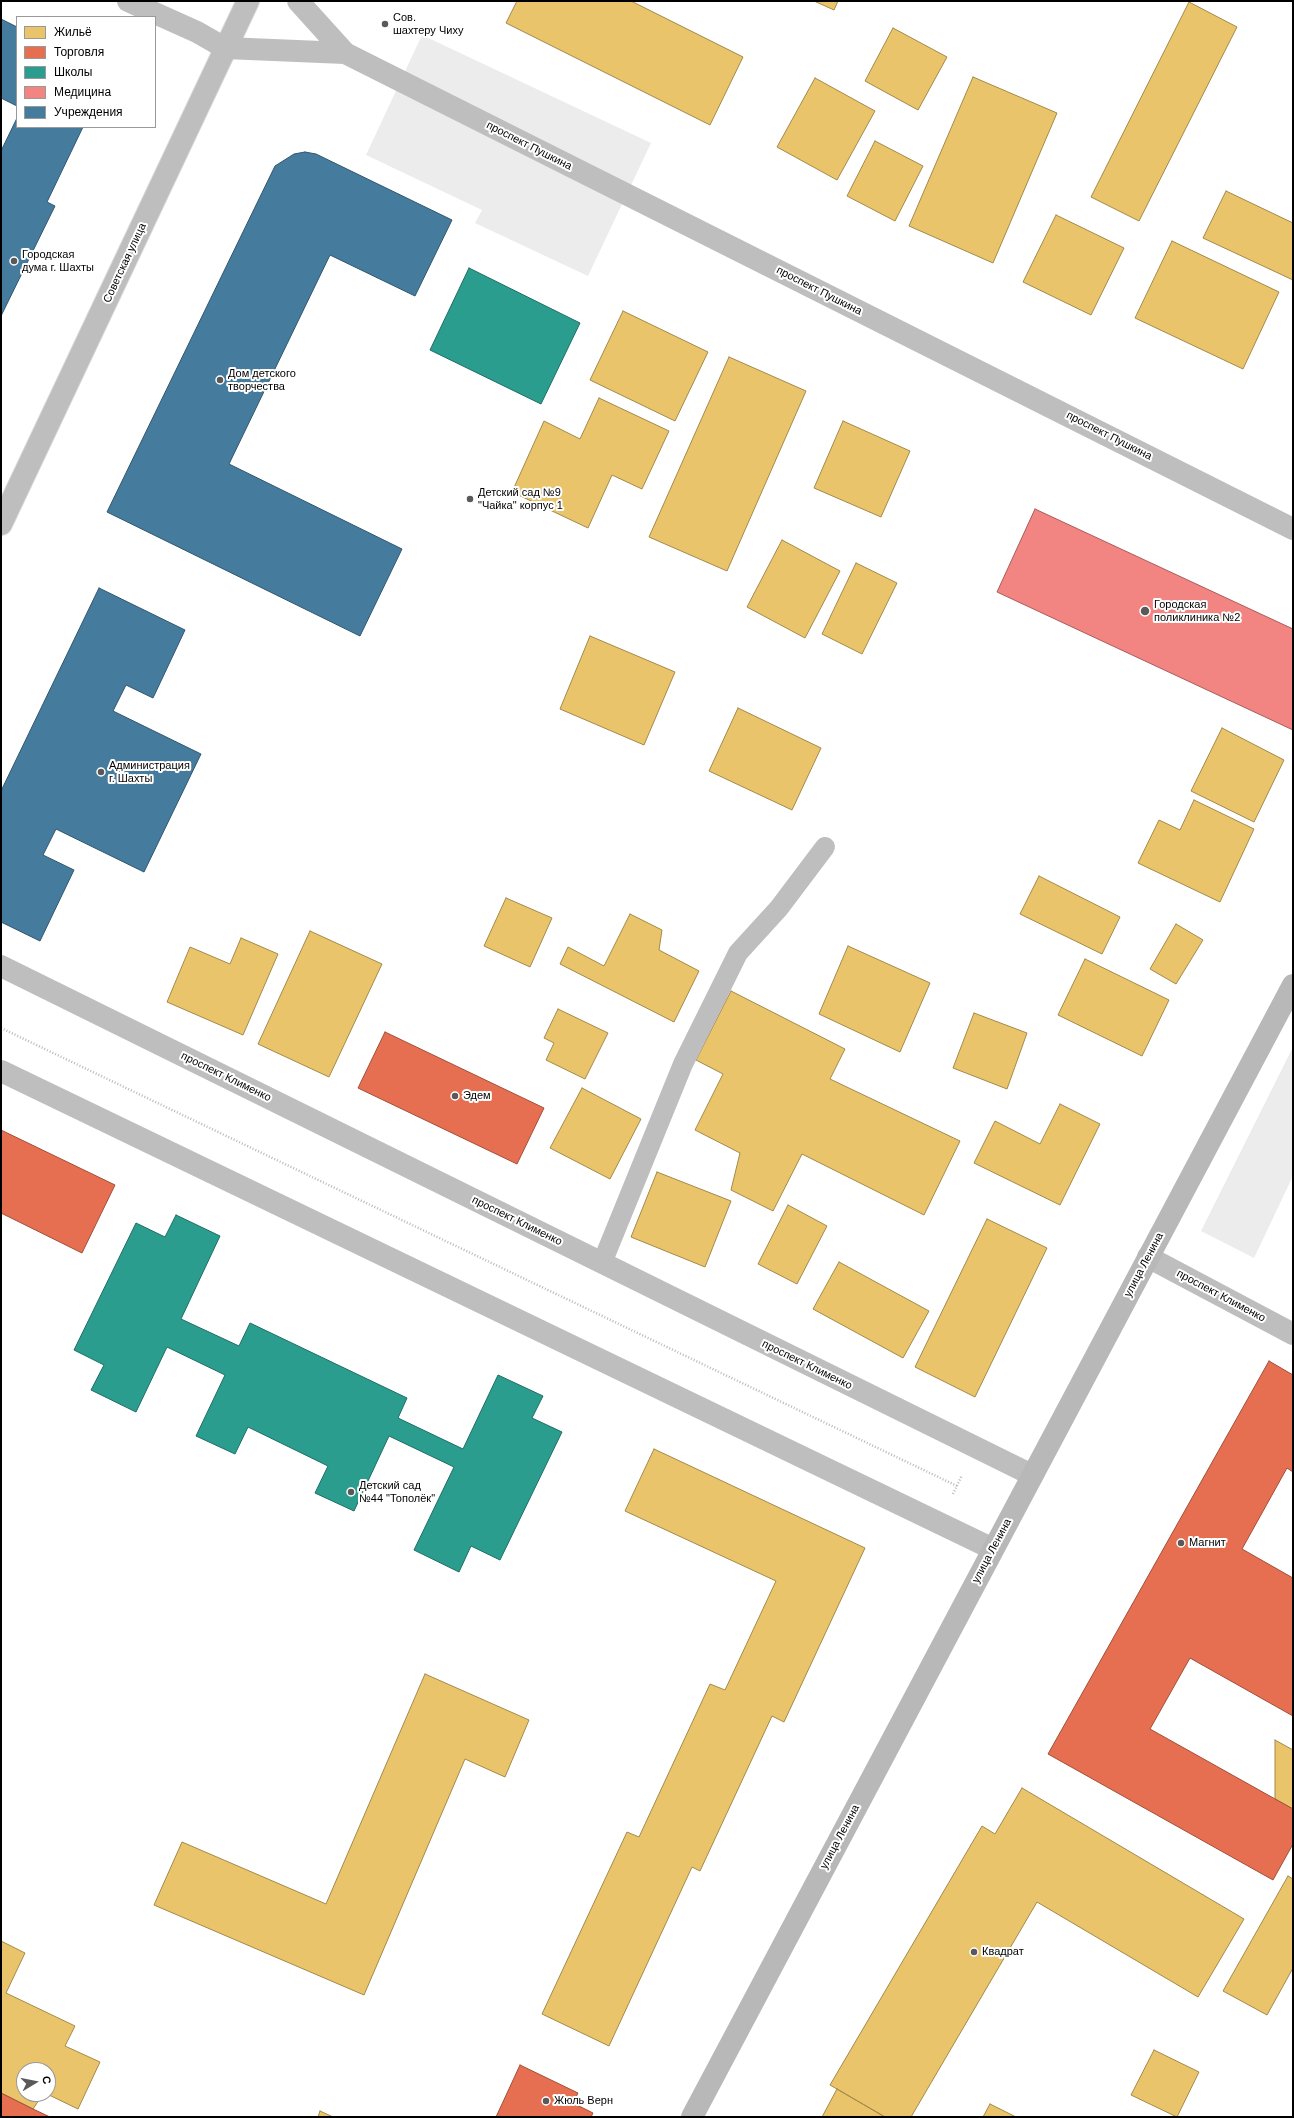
<!DOCTYPE html>
<html>
<head>
<meta charset="utf-8">
<style>
  body { margin:0 }
  #map { position:relative; width:1294px; height:2118px; overflow:hidden; background:#fff; font-family:Arial,sans-serif }
  canvas { display:block }
  .frame { position:absolute; inset:0; border:2px solid #000; pointer-events:none }
  .legend { position:absolute; left:16px; top:16px; width:140px; height:112px; box-sizing:border-box; background:#fff; border:1px solid #999; margin:0; padding:5px 7px; list-style:none; font-size:12px; color:#000 }
  .legend li { display:flex; align-items:center; gap:8px; height:20px }
  .legend b { width:20px; border:1px solid #999 }
  .north { position:absolute; left:16px; top:2062px; width:40px; height:40px; box-sizing:border-box; background:#fff; border:1px solid #999; border-radius:50%; rotate:80deg; font-size:11px; font-weight:700; line-height:16px; text-align:center; color:#000 }
  .north::after { content:''; display:block; margin:auto; width:14px; height:18px; background:#595959; clip-path:polygon(50% 0,100% 100%,50% 72%,0 100%) }
</style>
</head>
<body>
<div id="map">
<canvas width="1294" height="2118"></canvas>
<div class="frame"></div>
<ul class="legend">
<li><b style="height:11px;background:#e9c46a"></b>Жильё</li>
<li><b style="height:11px;background:#e76f51"></b>Торговля</li>
<li><b style="height:11px;background:#2a9d8f"></b>Школы</li>
<li><b style="height:11px;background:#f28482"></b>Медицина</li>
<li><b style="height:11px;background:#457b9d"></b>Учреждения</li>
</ul>
<div class="north">С</div>
</div>
<script>
const g = document.querySelector('canvas').getContext('2d');
g.lineJoin = 'round';
function fillPath(path, color) {
  g.fillStyle = color;
  g.fill(path, 'evenodd');
}
function poly(rows) {
  const path = new Path2D();
  for (const r of rows) {
    path.moveTo(r[0], r[1]);
    for (let i = 2; i < r.length; i += 2) path.lineTo(r[i], r[i + 1]);
  }
  return path;
}
function strokePath(path, color, width, dash) {
  g.strokeStyle = color;
  g.lineWidth = width;
  g.lineCap = dash ? 'butt' : 'round';
  g.setLineDash(dash || []);
  g.stroke(path);
}
function drawText(font, color, halo, rows, align = 'center') {
  g.font = font + ' Arial,sans-serif';
  g.lineWidth = 4;
  g.setLineDash([]);
  g.textBaseline = 'middle';
  g.strokeStyle = halo;
  g.fillStyle = color;
  for (const [text, x, y, turn = 0] of rows) {
    g.save();
    g.translate(x, y);
    g.rotate((+turn || 0) * Math.PI / 180);
    g.textAlign = isNaN(turn) ? turn : align;
    if (halo) g.strokeText(text, 0, 0);
    g.fillText(text, 0, 0);
    g.restore();
  }
}
const green = poly([
  [422,35,651,143,588,276,475,223,482,210,366,155],
  [1293,1047,1293,1176,1254,1258,1201,1231]
]);
const homes = poly([
  [517,1,631,1,743,57,710,125,506,23,517,1],
  [814,1,838,1,834,10,814,1],
  [1189,2,1237,27,1139,221,1091,197,1189,2],
  [893,28,947,57,918,110,865,81,893,28],
  [973,77,1057,113,993,263,909,226,973,77],
  [815,78,875,111,837,180,777,147,815,78],
  [875,141,923,166,895,221,847,196,875,141],
  [1226,191,1293,223,1293,280,1203,238,1226,191],
  [1056,215,1124,248,1091,315,1023,282,1056,215],
  [1172,241,1279,292,1243,369,1135,318,1172,241],
  [623,311,708,352,675,421,590,380,623,311],
  [729,357,806,391,727,571,649,537,729,357],
  [599,398,669,431,642,489,612,475,588,528,512,492,544,421,580,439,599,398],
  [843,421,910,451,881,517,814,488,843,421],
  [782,540,840,571,805,638,747,607,782,540],
  [856,563,897,583,862,654,822,634,856,563],
  [590,636,675,672,644,745,560,709,590,636],
  [738,708,821,748,792,810,709,771,738,708],
  [1222,728,1284,760,1254,822,1191,791,1222,728],
  [1194,800,1254,829,1220,902,1138,863,1159,820,1180,830,1194,800],
  [1039,876,1120,917,1102,954,1020,914,1039,876],
  [506,898,552,918,530,967,484,946,506,898],
  [630,914,662,930,659,950,699,971,674,1022,560,964,568,947,604,966,630,914],
  [1176,924,1203,940,1176,984,1150,969,1176,924],
  [310,931,382,964,329,1077,258,1044,310,931],
  [241,938,278,954,243,1035,167,1002,190,947,230,964,241,938],
  [848,946,930,983,900,1052,819,1014,848,946],
  [1085,959,1169,1000,1142,1056,1058,1015,1085,959],
  [731,991,845,1049,830,1079,960,1141,924,1215,802,1154,773,1211,731,1190,740,1153,695,1130,723,1074,696,1060,731,991],
  [558,1009,608,1033,585,1079,546,1060,554,1043,544,1038,558,1009],
  [974,1013,1027,1033,1007,1089,953,1068,974,1013],
  [582,1088,641,1119,610,1179,550,1148,582,1088],
  [1060,1104,1100,1124,1060,1205,974,1163,995,1121,1040,1144,1060,1104],
  [657,1172,731,1201,705,1267,631,1237,657,1172],
  [788,1205,827,1226,797,1284,758,1264,788,1205],
  [987,1219,1047,1248,975,1397,915,1367,987,1219],
  [839,1262,929,1311,903,1358,813,1309,839,1262],
  [654,1449,865,1548,784,1722,772,1716,700,1871,692,1867,609,2046,542,2014,627,1832,639,1837,710,1684,725,1690,776,1581,625,1511,654,1449],
  [425,1674,529,1720,505,1777,465,1759,364,1995,154,1905,182,1842,326,1904,425,1674],
  [1275,1740,1293,1750,1293,1809,1275,1799,1275,1740],
  [1022,1788,1244,1919,1198,1997,1037,1902,911,2117,885,2117,830,2085,982,1826,995,1834,1022,1788],
  [1288,1876,1293,1879,1293,1968,1267,2015,1223,1991,1288,1876],
  [1,1941,25,1953,6,1993,75,2026,65,2046,100,2062,78,2109,47,2094,48,2070,24,2070,24,2094,43,2094,33,2109,1,2093,1,1941],
  [1154,2050,1199,2072,1177,2117,1131,2095,1154,2050],
  [837,2089,885,2117,822,2117,837,2089],
  [990,2104,1016,2117,983,2117,990,2104],
  [320,2111,333,2117,318,2117,320,2111]
]);
const shops = poly([
  [385,1032,544,1108,517,1164,358,1088,385,1032],
  [1,1130,115,1185,82,1253,1,1213,1,1130],
  [1269,1361,1293,1375,1293,1472,1287,1468,1242,1549,1293,1578,1293,1716,1190,1658,1150,1729,1293,1809,1293,1844,1273,1880,1048,1754,1269,1361],
  [520,2065,578,2093,573,2103,593,2113,591,2117,496,2117,520,2065],
  [1,2093,33,2109,50,2117,1,2117,1,2093]
]);
const schools = poly([
  [469,268,580,323,541,404,430,350,469,268],
  [176,1215,220,1236,181,1319,239,1346,250,1323,407,1398,398,1418,463,1449,498,1375,543,1396,532,1418,562,1432,500,1560,471,1546,459,1572,414,1550,454,1467,389,1436,354,1511,315,1493,328,1466,248,1427,235,1454,196,1436,225,1375,167,1347,136,1412,91,1390,104,1365,74,1350,136,1223,165,1237,176,1215]
]);
const health = poly([
  [1035,509,1293,629,1293,730,997,592,1035,509]
]);
const public = poly([
  [1,19,17,27,17,106,1,98,1,19],
  [17,118,17,127,83,127,47,202,55,206,1,316,1,151,17,118],
  [305,152,316,154,452,220,415,296,330,255,229,464,402,549,360,636,107,512,275,166,294,154,305,152],
  [99,588,185,630,153,698,126,685,113,711,201,754,144,872,56,829,43,855,74,870,40,941,1,922,1,791,99,588]
]);
const path = poly([
  [1,1028,957,1486],
  [953,1494,962,1475]
]);
const service = poly([
  [602,1263,683,1064,738,953,779,908,825,847]
]);
const minor = poly([
  [128,1,197,32,225,48,345,53],
  [298,1,345,53,1293,529],
  [1,966,1032,1475],
  [1,1071,993,1549],
  [1148,1257,1293,1334]
]);
const secondary = poly([
  [692,2117,1293,985]
]);
const primary = poly([
  [1,524,248,1]
]);
const markers = [
  [385,24,4,"#595959"],
  [14,261,4,"#595959"],
  [220,380,4,"#595959"],
  [470,499,4,"#595959"],
  [1145,611,5,"#595959"],
  [101,772,4,"#595959"],
  [455,1096,4,"#595959"],
  [351,1492,4,"#595959"],
  [1181,1543,4,"#595959"],
  [974,1952,4,"#595959"],
  [546,2101,4,"#595959"]
];
const poiNames = [
  ["Сов.",393,18],
  ["шахтеру Чиху",393,31],
  ["Городская",22,255],
  ["дума г. Шахты",22,268],
  ["Дом детского",228,374],
  ["творчества",228,387],
  ["Детский сад №9",478,493],
  ["\"Чайка\" корпус 1",478,506],
  ["Городская",1154,605],
  ["поликлиника №2",1154,618],
  ["Администрация",109,766],
  ["г. Шахты",109,779],
  ["Эдем",463,1096],
  ["Детский сад",359,1486],
  ["№44 \"Тополёк\"",359,1499],
  ["Магнит",1189,1543],
  ["Квадрат",982,1952],
  ["Жюль Верн",554,2101]
];
const streetNames = [
  ["проспект Пушкина",529,146,27],
  ["Советская улица",125,263,-65],
  ["проспект Пушкина",819,291,27],
  ["проспект Пушкина",1109,436,27],
  ["проспект Клименко",226,1077,26],
  ["проспект Клименко",517,1221,26],
  ["улица Ленина",1144,1265,-62],
  ["проспект Клименко",1221,1296,28],
  ["проспект Клименко",807,1365,26],
  ["улица Ленина",992,1551,-62],
  ["улица Ленина",840,1837,-62]
];
fillPath(green, '#ececec');
fillPath(homes, '#e9c46a');
strokePath(homes, '#a3894a', 1);
fillPath(shops, '#e76f51');
strokePath(shops, '#a24e39', 1);
fillPath(schools, '#2a9d8f');
strokePath(schools, '#1d6e64', 1);
fillPath(health, '#f28482');
strokePath(health, '#a95c5b', 1);
fillPath(public, '#457b9d');
strokePath(public, '#30566e', 1);
strokePath(primary, '#dbdbdb', 24);
strokePath(path, '#b9b9b9', 2.5, [1, 2]);
strokePath(service, '#bebebe', 20);
strokePath(minor, '#bebebe', 22);
strokePath(secondary, '#b8b8b8', 22);
strokePath(primary, '#bebebe', 22);
for (const [x, y, r, color] of markers) {
  const dot = new Path2D();
  dot.arc(x, y, r, 0, 2 * Math.PI);
  g.fillStyle = color;
  g.fill(dot);
  strokePath(dot, '#fff', 1.5);
}
drawText('11px', '#000', '#fff', poiNames, 'left');
drawText('11px', '#000', '#fff', streetNames);
</script>
</body>
</html>
